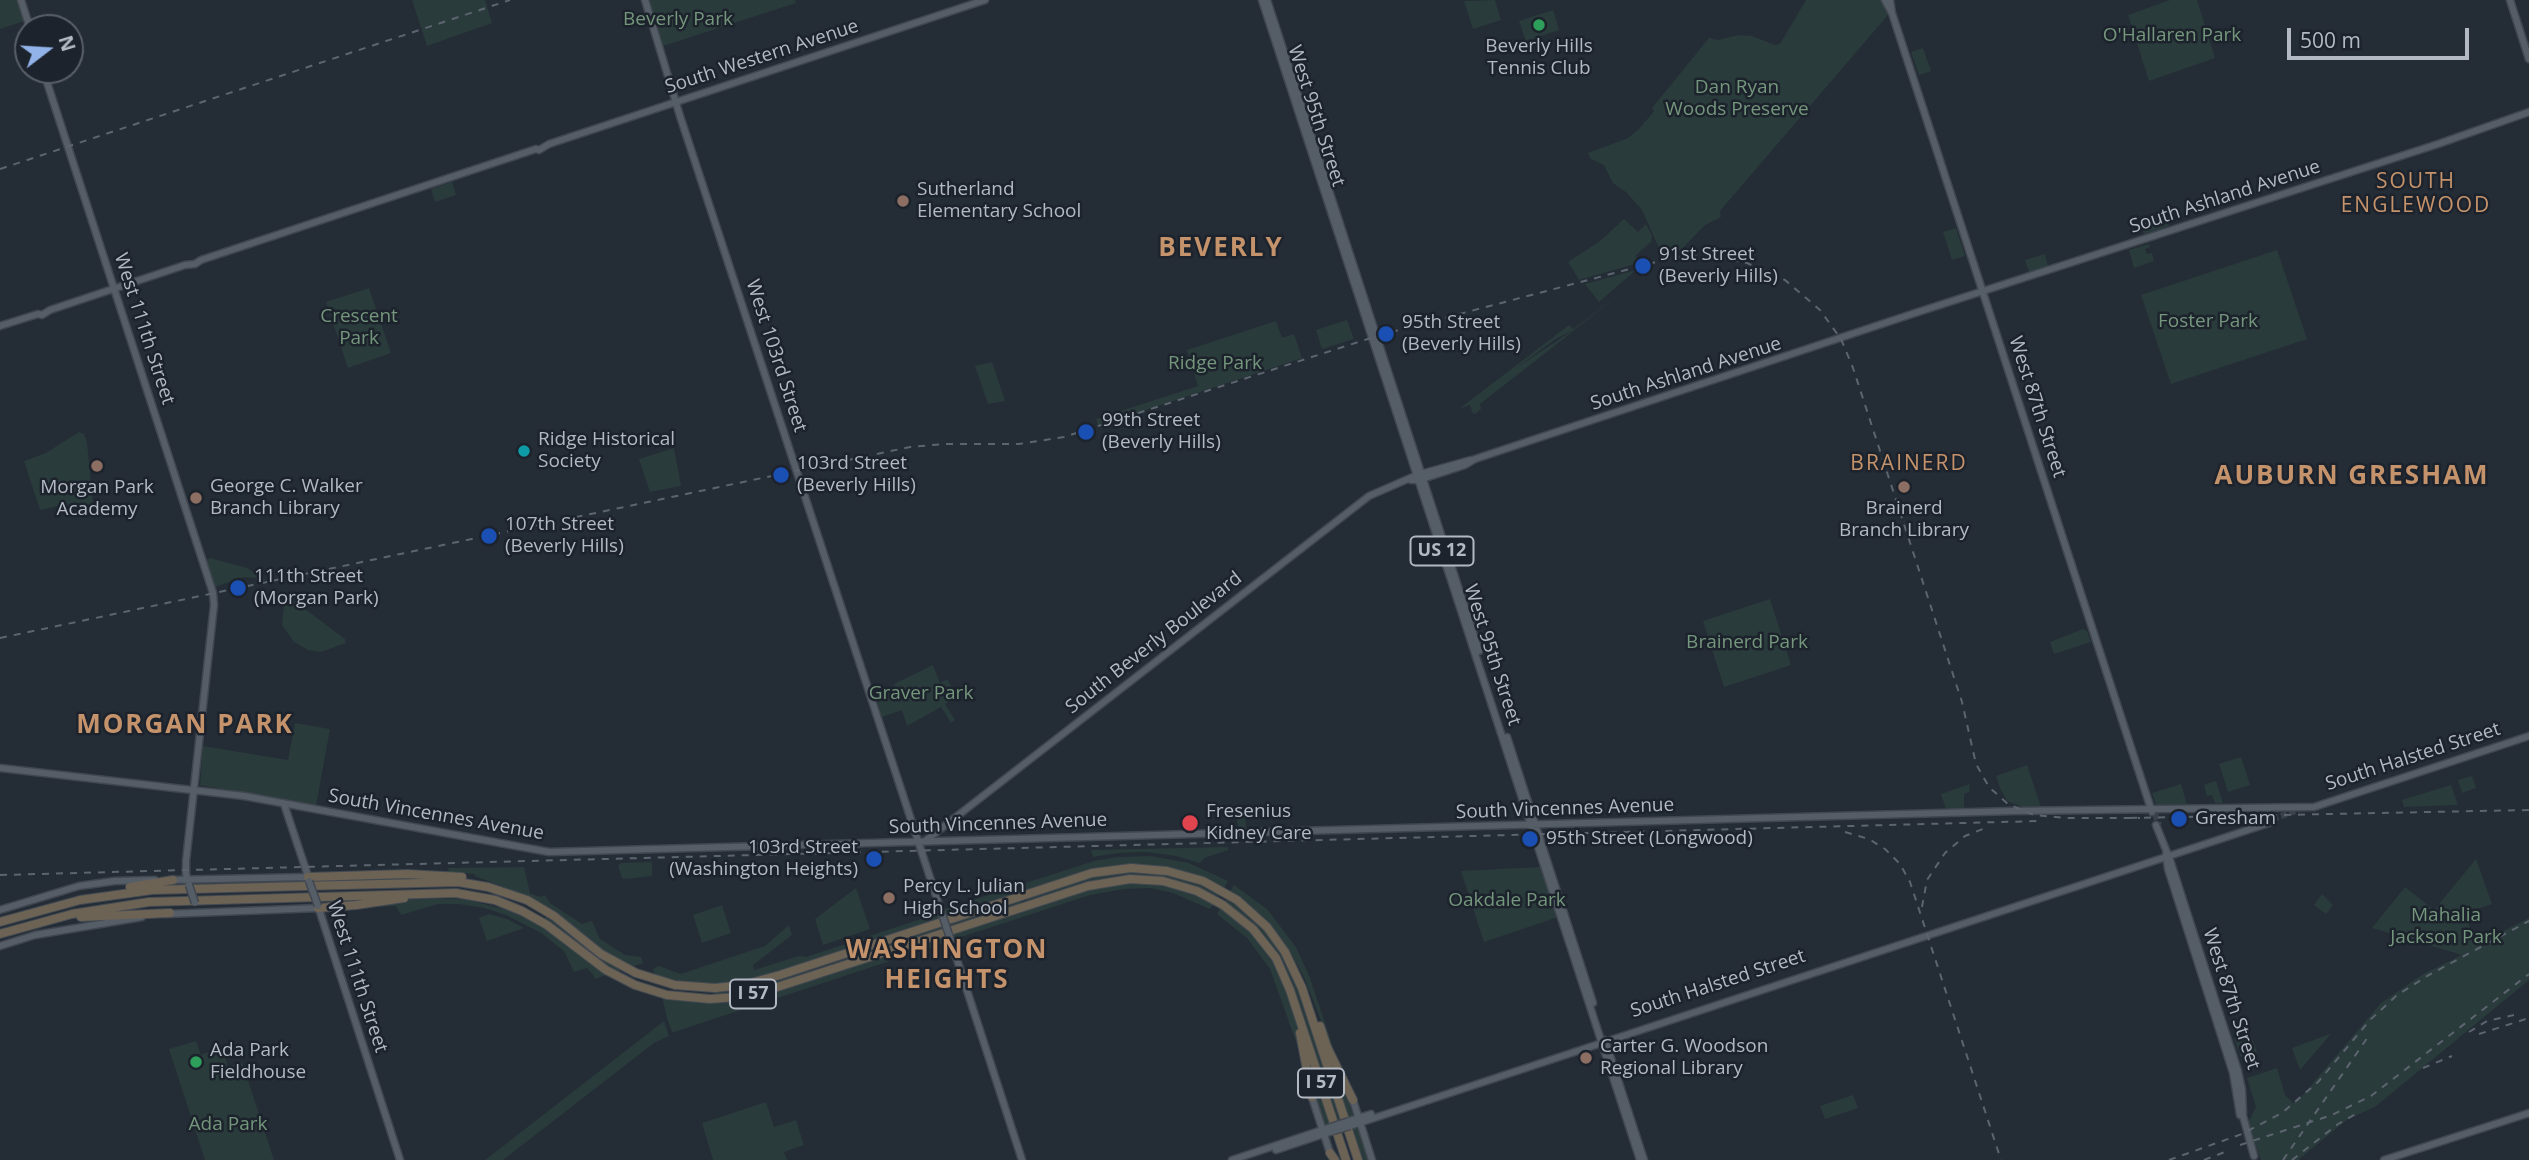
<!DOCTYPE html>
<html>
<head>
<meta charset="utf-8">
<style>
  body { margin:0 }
  #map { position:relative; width:2529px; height:1160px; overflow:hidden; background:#242c36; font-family:"Open Sans",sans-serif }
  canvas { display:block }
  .north { position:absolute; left:14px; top:14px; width:70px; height:70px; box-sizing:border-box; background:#1d232c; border:2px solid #595f68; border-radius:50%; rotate:73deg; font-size:19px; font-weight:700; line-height:28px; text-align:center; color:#b2b9c3 }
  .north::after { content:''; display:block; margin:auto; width:24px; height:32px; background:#91b3e9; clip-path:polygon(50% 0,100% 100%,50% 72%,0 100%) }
  .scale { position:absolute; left:2287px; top:28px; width:182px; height:32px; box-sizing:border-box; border:4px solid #b2b9c3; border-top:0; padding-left:9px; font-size:21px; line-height:24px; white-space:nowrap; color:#b2b9c3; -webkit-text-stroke:5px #1d232c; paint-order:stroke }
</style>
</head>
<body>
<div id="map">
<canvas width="2529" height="1160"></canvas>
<div class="north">N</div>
<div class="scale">500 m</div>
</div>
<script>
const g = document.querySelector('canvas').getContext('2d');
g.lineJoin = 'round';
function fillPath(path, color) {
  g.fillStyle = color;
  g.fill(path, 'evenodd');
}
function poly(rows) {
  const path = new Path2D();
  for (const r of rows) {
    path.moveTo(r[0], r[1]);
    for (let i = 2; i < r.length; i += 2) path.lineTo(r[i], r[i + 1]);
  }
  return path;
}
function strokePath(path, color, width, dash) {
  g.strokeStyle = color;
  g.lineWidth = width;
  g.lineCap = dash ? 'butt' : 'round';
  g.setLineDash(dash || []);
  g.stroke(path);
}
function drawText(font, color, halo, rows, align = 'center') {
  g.font = font + ' "Open Sans",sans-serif';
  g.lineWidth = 5;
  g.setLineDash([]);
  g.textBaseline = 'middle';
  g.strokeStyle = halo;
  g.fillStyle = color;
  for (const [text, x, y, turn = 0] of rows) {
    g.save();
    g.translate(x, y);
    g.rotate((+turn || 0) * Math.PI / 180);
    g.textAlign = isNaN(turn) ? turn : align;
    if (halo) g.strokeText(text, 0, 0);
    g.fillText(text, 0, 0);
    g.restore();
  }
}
const green = poly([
  [0,0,17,0,24,21,0,29],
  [412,0,485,0,492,23,427,46],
  [649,0,795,0,796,3,663,46],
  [1495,0,1501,20,1473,29,1464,1],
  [1806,0,1883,0,1888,15,1720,211,1721,217,1705,225,1679,252,1660,250,1642,210,1627,193,1613,183,1604,165,1591,159,1588,153,1628,138,1639,129,1654,111,1652,108,1709,38,1718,40,1738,35,1752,36,1775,45,1780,44],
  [2170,0,2197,0,2215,58,2149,81,2128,15],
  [1553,10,1559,30,1526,41,1519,21],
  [1923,48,1931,71,1919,75,1911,52],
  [452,182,456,195,435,202,431,189],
  [2166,215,2169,226,2144,234,2141,223],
  [1624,219,1638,232,1646,224,1652,236,1651,242,1636,255,1638,263,1579,280,1568,262,1600,241],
  [1956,228,1965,256,1952,260,1943,232],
  [2149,244,2150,247,2145,249,2147,254,2152,253,2154,261,2134,268,2129,250],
  [2277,250,2307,339,2171,384,2141,295],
  [2045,254,2048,266,2029,272,2025,260],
  [1636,270,1599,302,1585,284,1596,281],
  [1638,278,1573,330,1554,340,1516,368,1575,329,1639,280,1480,404,1481,409,1476,413,1473,414,1470,405,1459,409,1569,325,1573,329],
  [369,288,391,353,348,368,326,302],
  [1347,320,1354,339,1322,349,1316,330],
  [1276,321,1282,338,1294,334,1302,358,1098,426,1096,419,1198,386,1187,350],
  [992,362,1005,401,988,404,975,366],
  [79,432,84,434,87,442,93,504,88,508,63,505,40,510,24,461,46,453],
  [674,448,681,486,650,492,639,459],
  [210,558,247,568,266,580,257,582,256,578,244,577,215,587,206,560],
  [285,594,345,639,346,643,321,652,308,650,294,642,282,625],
  [1770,599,1791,665,1724,687,1703,621],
  [2083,629,2087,631,2091,642,2054,654,2050,642],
  [933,665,940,683,947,679,958,696,945,704,955,720,951,723,941,707,907,726,902,710,882,717,876,697,896,690,894,684],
  [295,723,330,729,316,806,200,785,203,746,288,760],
  [2241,757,2250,785,2228,792,2219,764],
  [2027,765,2041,807,2023,807,2007,801,2000,788,1996,776],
  [2472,776,2476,788,2462,793,2458,780],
  [2216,781,2223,803,2215,803,2212,795,2207,796,2204,785],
  [1970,784,1969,792,1964,794,1964,809,1946,809,1941,794],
  [2181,784,2187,804,2156,805,2152,793],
  [2451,785,2458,805,2404,807,2402,800],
  [1251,806,1253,812,1245,813,1246,828,1261,827,1261,829,1239,829,1235,813,1242,813,1242,807],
  [1228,847,1228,850,1204,858,1200,863,1176,856,1147,852,1118,853,1093,857,1091,850],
  [1151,856,1189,863,1228,881,1224,888,1206,879,1176,869,1153,865,1119,865,1077,873,948,916,945,909,1094,861,1117,857],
  [2476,859,2492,904,2465,913,2476,945,2529,918,2529,980,2375,1107,2348,1119,2298,1160,2261,1160,2248,1123,2256,1107,2247,1078,2277,1068,2285,1095,2293,1103,2302,1096,2381,1003,2423,974,2462,955,2372,928,2405,887,2434,910],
  [652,862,652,876,626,879,622,878,618,866,621,863],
  [524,867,530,893,540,897,545,895,550,903,582,924,592,921,600,939,625,955,641,957,643,963,631,967,607,953,555,913,531,898,475,876,475,874,449,872,448,868],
  [1541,867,1558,917,1484,942,1461,871],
  [1125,871,1160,873,1199,883,1220,893,1218,897,1192,885,1164,878,1126,875,1087,882,1026,901,1026,899,1089,877],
  [1130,882,1162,884,1189,891,1214,903,1210,909,1173,893,1150,888,1124,889,1090,895,955,939,953,933,1088,889],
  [1234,885,1267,909,1296,947,1310,978,1343,1077,1304,977,1291,953,1265,919,1230,891],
  [856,888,870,929,823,945,815,919],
  [2322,894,2333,905,2326,914,2314,905],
  [1227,897,1244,909,1268,933,1287,961,1301,993,1342,1120,1337,1121,1295,992,1281,961,1255,926,1225,901],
  [412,899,464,899,512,911,542,926,606,975,595,979,593,974,587,968,574,972,564,951,541,933,506,915,484,908,459,904,438,904,401,915,396,906,350,908],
  [1022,900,1022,904,951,927,950,922],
  [722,905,731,933,702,943,693,915],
  [1221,907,1249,929,1273,959,1292,1003,1308,1075,1270,969,1247,938,1217,914],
  [939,913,940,918,780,971,738,982,716,985,688,983,655,976,653,969,659,966,681,974,765,946,789,925,792,935,753,965,754,970,799,956,806,957],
  [489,914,507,919,524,928,487,941,479,918],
  [547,915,598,955,622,970,616,972,606,966,544,919],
  [943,925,944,929,767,987,710,996,717,991,760,985],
  [946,936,948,942,674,1032,672,1032,667,1018,662,997,703,1003,750,999],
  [664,1021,669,1036,654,1043,503,1160,485,1160],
  [2330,1034,2330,1035,2300,1070,2292,1048],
  [2244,1035,2245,1037,2251,1035,2257,1052,2241,1057,2234,1038],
  [196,1041,201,1055,222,1048,228,1067,242,1062,274,1160,205,1160,169,1049],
  [1307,1049,1331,1123,1325,1125,1315,1097],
  [1326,1050,1347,1095,1353,1116,1348,1118],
  [1853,1095,1858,1108,1825,1119,1820,1106],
  [766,1102,774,1127,796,1120,804,1145,784,1152,787,1160,713,1160,702,1123],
  [1358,1128,1369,1160,1361,1160,1351,1129]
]);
const majorTunnel = poly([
  [2155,814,2159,825],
  [2264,822,2299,810]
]);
const major = poly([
  [21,0,30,28],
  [645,0,680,116,943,917],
  [1262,0,1640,1160],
  [1267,0,1479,651],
  [1885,0,1892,13,2152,812],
  [1890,0,1892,13],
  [2510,0,2529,59],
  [43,70,213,593,214,605,186,861,186,874,189,885],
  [0,326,38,314,42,315,50,310,185,265,195,264,201,260,536,149,539,150,549,144,985,0],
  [1411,480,1419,480,1465,465,1475,459,1912,314,2438,144,2529,112],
  [1507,737,1593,1003],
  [0,768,244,796,549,852,2013,811,2314,807,2529,736],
  [284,804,309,879],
  [2156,825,2170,860,2238,1071,2242,1090,2243,1116,2254,1156],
  [925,841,1369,496,1417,475,1471,460],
  [2166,854,2168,869,2233,1073,2240,1115],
  [169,880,308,877],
  [318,906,400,1160],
  [0,910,79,886,115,881,155,880],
  [166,914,318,908],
  [949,935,1022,1160],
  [0,946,35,935,142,917],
  [1605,1040,1644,1160],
  [1312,1097,1330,1153],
  [1353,1100,1372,1160],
  [1349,1121,1371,1114],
  [1350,1126,2272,822],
  [1276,1150,1333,1131],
  [1232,1160,1331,1127],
  [2384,1160,2529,1113]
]);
const highway = poly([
  [308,877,407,874,462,877],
  [130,887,173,880],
  [318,908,356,905,404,898],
  [81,917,170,913],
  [0,922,80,900,152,890,458,882,488,887,527,900,554,916,601,954,636,973,675,985,715,988,743,985,780,975,1092,873,1131,868,1167,871,1203,881,1237,900,1267,927,1285,952,1302,988,1358,1160],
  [0,934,72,914,149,902,456,893,495,900,522,911,547,925,606,970,635,985,667,995,710,999,737,997,765,991,1088,886,1130,879,1163,881,1197,891,1223,905,1253,929,1276,958,1290,990,1346,1160],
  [1320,1026,1327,1047,1353,1100],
  [1300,1033,1312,1097],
  [1330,1153,1335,1160]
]);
const rail = poly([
  [0,169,510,0],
  [0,638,910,447,945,444,1019,444,1064,437,1380,335,1660,261,1688,256,1715,257,1747,263,1785,280,1820,310,1841,339,1853,368,1962,702,1976,764,1989,787,2008,804,2034,815,2067,818,2140,818],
  [2130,818,2529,810],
  [1845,832,1869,839,1885,849,1900,864,1910,882,2001,1160],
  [0,875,2039,821],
  [1922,907,1927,880,1945,853,1965,836,1988,827],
  [2469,1032,2487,1021,2514,1015],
  [2479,1034,2529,1018],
  [2423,1068,2452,1056],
  [2240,1145,2332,1115,2371,1096,2529,974],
  [2169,1160,2242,1134,2282,1113,2318,1082,2370,1020,2396,996,2427,976,2529,921],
  [2204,1160,2230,1150],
  [2283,1160,2370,1034],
  [2292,1160,2338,1124,2356,1114]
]);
const majorBridge = poly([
  [309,881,318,906],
  [189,885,195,903],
  [943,917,949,935],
  [1331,1127,1349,1121],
  [1333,1131,1350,1126]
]);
const markers = [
  [1539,25,7,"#2e9e5b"],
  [903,201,7,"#8d6e63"],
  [1643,266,9,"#1a4fb4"],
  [1386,334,9,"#1a4fb4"],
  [1086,432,9,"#1a4fb4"],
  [524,451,7,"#0f9aa8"],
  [97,466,7,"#8d6e63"],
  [781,475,9,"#1a4fb4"],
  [1904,487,7,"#8d6e63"],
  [196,498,7,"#8d6e63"],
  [489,536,9,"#1a4fb4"],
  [238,588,9,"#1a4fb4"],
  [2179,819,9,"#1a4fb4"],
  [1190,823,9,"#e0444e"],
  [1530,839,9,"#1a4fb4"],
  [874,859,9,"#1a4fb4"],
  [889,898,7,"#8d6e63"],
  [1586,1058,7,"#8d6e63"],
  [196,1062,7,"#2e9e5b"]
];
const shields = [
  [1442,551,63],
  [753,994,46],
  [1321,1083,46]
];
const shieldNames = [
  ["US 12",1442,551],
  ["I 57",753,994],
  ["I 57",1321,1083]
];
const parkNames = [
  ["Beverly Park",678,20],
  ["O'Hallaren Park",2172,36],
  ["Dan Ryan",1737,88],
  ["Woods Preserve",1737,110],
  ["Crescent",359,317],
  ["Park",359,339],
  ["Foster Park",2208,322],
  ["Ridge Park",1215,364],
  ["Brainerd Park",1747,643],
  ["Graver Park",921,694],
  ["Oakdale Park",1507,901],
  ["Mahalia",2446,916],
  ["Jackson Park",2446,938],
  ["Ada Park",228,1125]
];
const poiNames = [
  ["Beverly Hills",1539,47,"center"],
  ["Tennis Club",1539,69,"center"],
  ["Sutherland",917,190],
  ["Elementary School",917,212],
  ["91st Street",1659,255],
  ["(Beverly Hills)",1659,277],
  ["95th Street",1402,323],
  ["(Beverly Hills)",1402,345],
  ["99th Street",1102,421],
  ["(Beverly Hills)",1102,443],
  ["Ridge Historical",538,440],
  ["Society",538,462],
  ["103rd Street",797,464],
  ["(Beverly Hills)",797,486],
  ["George C. Walker",210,487],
  ["Branch Library",210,509],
  ["Morgan Park",97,488,"center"],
  ["Academy",97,510,"center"],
  ["Brainerd",1904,509,"center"],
  ["Branch Library",1904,531,"center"],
  ["107th Street",505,525],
  ["(Beverly Hills)",505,547],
  ["111th Street",254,577],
  ["(Morgan Park)",254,599],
  ["Fresenius",1206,812],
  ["Kidney Care",1206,834],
  ["Gresham",2195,819],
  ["95th Street (Longwood)",1546,839],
  ["103rd Street",858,848,"right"],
  ["(Washington Heights)",858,870,"right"],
  ["Percy L. Julian",903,887],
  ["High School",903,909],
  ["Carter G. Woodson",1600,1047],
  ["Regional Library",1600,1069],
  ["Ada Park",210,1051],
  ["Fieldhouse",210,1073]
];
const streetNames = [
  ["South Western Avenue",762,57,-18],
  ["West 95th Street",1316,116,72],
  ["South Ashland Avenue",2225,197,-18],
  ["West 111th Street",144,329,72],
  ["West 103rd Street",776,356,72],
  ["South Ashland Avenue",1686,374,-18],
  ["West 87th Street",2037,407,72],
  ["South Beverly Boulevard",1154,643,-38],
  ["West 95th Street",1492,655,72],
  ["South Halsted Street",2413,757,-18],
  ["South Vincennes Avenue",1565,809,-2],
  ["South Vincennes Avenue",436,815,10],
  ["South Vincennes Avenue",998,824,-2],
  ["West 111th Street",357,977,72],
  ["South Halsted Street",1718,984,-18],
  ["West 87th Street",2231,999,72]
];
const neighbourhoodNames = [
  ["SOUTH",2416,182],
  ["ENGLEWOOD",2416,206],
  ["BRAINERD",1909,464]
];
const districtNames = [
  ["BEVERLY",1221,249],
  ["AUBURN GRESHAM",2352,477],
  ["MORGAN PARK",185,726],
  ["WASHINGTON",947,951],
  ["HEIGHTS",947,981]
];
fillPath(green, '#2a3b3b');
strokePath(majorTunnel, '#39414b', 6, [6, 3]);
strokePath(major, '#414750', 9);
strokePath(highway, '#424952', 10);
strokePath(major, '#555d67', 6);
strokePath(highway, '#6c6355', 8);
strokePath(rail, '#5c646f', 2, [7, 7]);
strokePath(majorBridge, '#414750', 9, []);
strokePath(majorBridge, '#555d67', 6);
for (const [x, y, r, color] of markers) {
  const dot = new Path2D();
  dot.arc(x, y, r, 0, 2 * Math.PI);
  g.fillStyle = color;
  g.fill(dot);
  strokePath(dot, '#1d232c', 2.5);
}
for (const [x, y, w] of shields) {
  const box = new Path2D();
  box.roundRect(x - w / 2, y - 14.5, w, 29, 5);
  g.fillStyle = '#1d232c';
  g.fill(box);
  strokePath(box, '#b2b9c3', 2);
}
drawText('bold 18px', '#b2b9c3', null, shieldNames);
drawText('19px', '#74967c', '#1d232c', parkNames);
drawText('19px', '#b2b9c3', '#1d232c', poiNames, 'left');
drawText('19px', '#b2b9c3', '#1d232c', streetNames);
g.letterSpacing = '2px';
drawText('21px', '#c5936b', '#1d232c', neighbourhoodNames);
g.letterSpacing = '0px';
g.letterSpacing = '2px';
drawText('bold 26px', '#c5936b', '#1d232c', districtNames);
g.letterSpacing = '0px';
</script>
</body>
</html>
